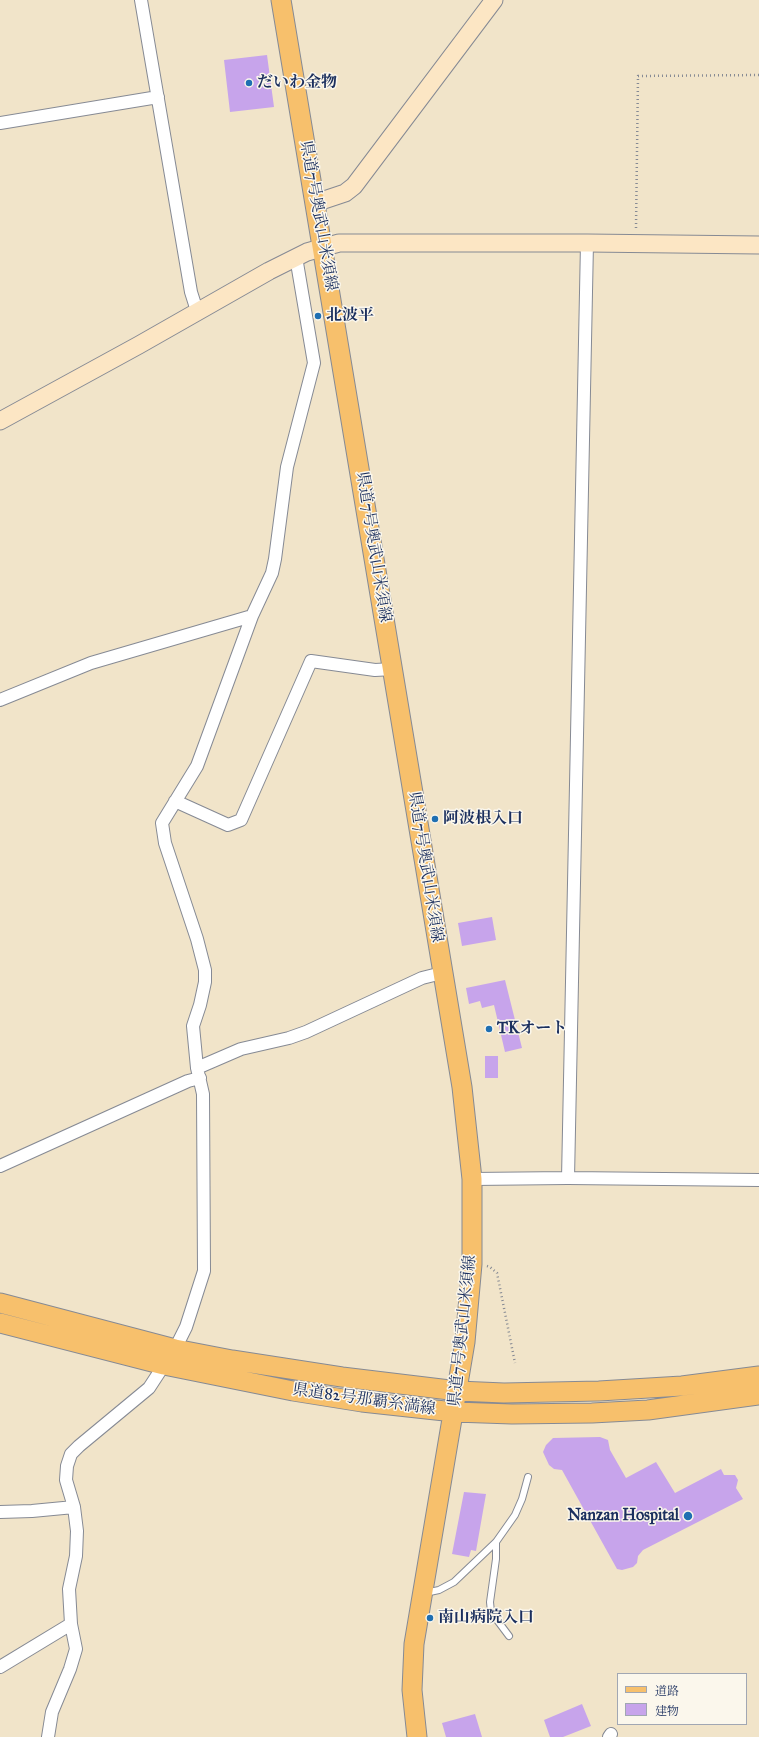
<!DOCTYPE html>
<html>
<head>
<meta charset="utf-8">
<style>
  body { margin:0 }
  #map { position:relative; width:759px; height:1737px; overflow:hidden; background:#f1e4c9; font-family:"IM FELL Great Primer","Noto Serif JP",serif }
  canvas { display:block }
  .legend { position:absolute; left:617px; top:1673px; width:130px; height:52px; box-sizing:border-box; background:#fbf7ec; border:1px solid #a1a7b3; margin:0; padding:5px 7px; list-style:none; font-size:12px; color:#1b2f5e }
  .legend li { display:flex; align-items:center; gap:8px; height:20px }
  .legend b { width:20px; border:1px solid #a1a7b3 }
</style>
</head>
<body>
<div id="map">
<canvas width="759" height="1737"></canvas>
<ul class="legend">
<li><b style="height:5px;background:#f7c06c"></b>道路</li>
<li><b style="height:11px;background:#c7a4eb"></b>建物</li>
</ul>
</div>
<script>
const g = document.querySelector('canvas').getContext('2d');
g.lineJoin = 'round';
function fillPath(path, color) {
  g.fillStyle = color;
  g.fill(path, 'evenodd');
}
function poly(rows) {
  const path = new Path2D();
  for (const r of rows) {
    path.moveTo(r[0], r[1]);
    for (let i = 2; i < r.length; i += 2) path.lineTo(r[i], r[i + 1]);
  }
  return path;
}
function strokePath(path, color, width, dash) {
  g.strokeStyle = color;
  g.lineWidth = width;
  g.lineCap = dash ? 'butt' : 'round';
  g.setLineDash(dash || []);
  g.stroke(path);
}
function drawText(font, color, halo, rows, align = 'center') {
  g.font = font + ' "IM FELL Great Primer","Noto Serif JP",serif';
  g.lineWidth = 3;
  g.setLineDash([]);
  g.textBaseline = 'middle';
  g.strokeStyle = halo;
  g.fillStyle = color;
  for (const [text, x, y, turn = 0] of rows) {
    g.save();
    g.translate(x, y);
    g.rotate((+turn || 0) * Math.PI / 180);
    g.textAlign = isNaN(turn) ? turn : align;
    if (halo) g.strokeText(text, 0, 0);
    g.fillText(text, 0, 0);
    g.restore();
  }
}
const building = poly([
  [267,55,274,107,230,112,224,60],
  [492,917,496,940,462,946,458,923],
  [505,980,522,1048,505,1052,494,1005,482,1008,480,1001,469,1004,466,988],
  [485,1056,498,1056,498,1078,485,1078],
  [600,1437,608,1440,610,1450,626,1478,656,1462,675,1493,721,1469,724,1475,735,1475,738,1480,736,1488,743,1499,643,1550,638,1556,637,1563,633,1567,622,1570,617,1569,562,1470,554,1469,549,1465,543,1452,546,1445,553,1438],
  [464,1492,486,1494,476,1551,471,1550,469,1557,452,1554],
  [582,1704,591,1726,563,1737,550,1737,544,1720],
  [475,1714,482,1737,446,1737,442,1723]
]);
const path = poly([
  [636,228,638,76,759,75],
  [487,1266,490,1267,497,1273,515,1363]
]);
const lane = poly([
  [496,1542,496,1559,490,1602,491,1612,509,1636],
  [425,1593,439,1590,454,1582,496,1542,515,1515,522,1499,528,1477]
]);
const street = poly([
  [141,0,191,292,197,311],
  [0,123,158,97],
  [0,700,91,663,252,616],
  [175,801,228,825,241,820,311,661,375,670,393,669],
  [197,1068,241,1049,289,1038,306,1032,422,978,442,973],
  [0,1166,188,1081,200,1078],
  [568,1178,587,243],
  [472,1179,568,1178,759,1180],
  [175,1349,186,1327,204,1271,203,1094,197,1068,193,1026,200,1005,205,982,205,970,197,939,165,843,162,823,197,766,252,616,272,573,275,559,287,467,314,363,296,257],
  [0,1512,32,1511,74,1507],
  [0,1667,71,1624],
  [48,1737,52,1712,70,1669,76,1649,71,1624,69,1589,76,1556,77,1531,74,1507,66,1480,67,1466,71,1454,79,1446,149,1388,164,1365],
  [609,1737,611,1734]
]);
const secondary = poly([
  [315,203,345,193,354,186,494,0],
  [0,421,139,345,269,271,307,252,339,243,587,243,759,245]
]);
const primary = poly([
  [281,0,462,1087,472,1179,472,1264,465,1342,414,1644,412,1690,417,1737],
  [0,1303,175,1349,232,1360,342,1377,458,1391,504,1393,599,1391,682,1386,759,1376],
  [0,1323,164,1365,293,1391,362,1402,454,1412,512,1414,592,1413,648,1410,759,1395]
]);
const markers = [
  [249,83,4,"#1f6fb2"],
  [318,316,4,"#1f6fb2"],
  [435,819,4,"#1f6fb2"],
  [489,1029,4,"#1f6fb2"],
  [688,1516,5,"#1f6fb2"],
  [430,1618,4,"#1f6fb2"]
];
const poiNames = [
  ["だいわ金物",257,83],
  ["北波平",326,316],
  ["阿波根入口",443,819],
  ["TKオート",497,1029],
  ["Nanzan Hospital",679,1516,"right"],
  ["南山病院入口",438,1618]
];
const streetNames = [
  ["県道7号奥武山米須線",318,216,80],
  ["県道7号奥武山米須線",373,547,81],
  ["県道7号奥武山米須線",425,867,81],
  ["県道7号奥武山米須線",463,1331,-84],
  ["県道82号那覇糸満線",364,1400,8]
];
fillPath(building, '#c7a4eb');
strokePath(lane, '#868a94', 8);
strokePath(street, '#868a94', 14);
strokePath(secondary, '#868a94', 19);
strokePath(primary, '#868a94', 21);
strokePath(path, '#868a94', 2.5, [1, 3]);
strokePath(lane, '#fff', 6);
strokePath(street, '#fff', 12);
strokePath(secondary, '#fce6c4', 17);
strokePath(primary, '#f7c06c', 19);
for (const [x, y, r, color] of markers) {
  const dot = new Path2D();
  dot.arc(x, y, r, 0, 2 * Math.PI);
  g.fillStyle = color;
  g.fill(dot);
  strokePath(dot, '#fbf7ec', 1.5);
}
drawText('bold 16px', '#1b2f5e', '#fbf7ec', poiNames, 'left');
drawText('16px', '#1b2f5e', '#fbf7ec', streetNames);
</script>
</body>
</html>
